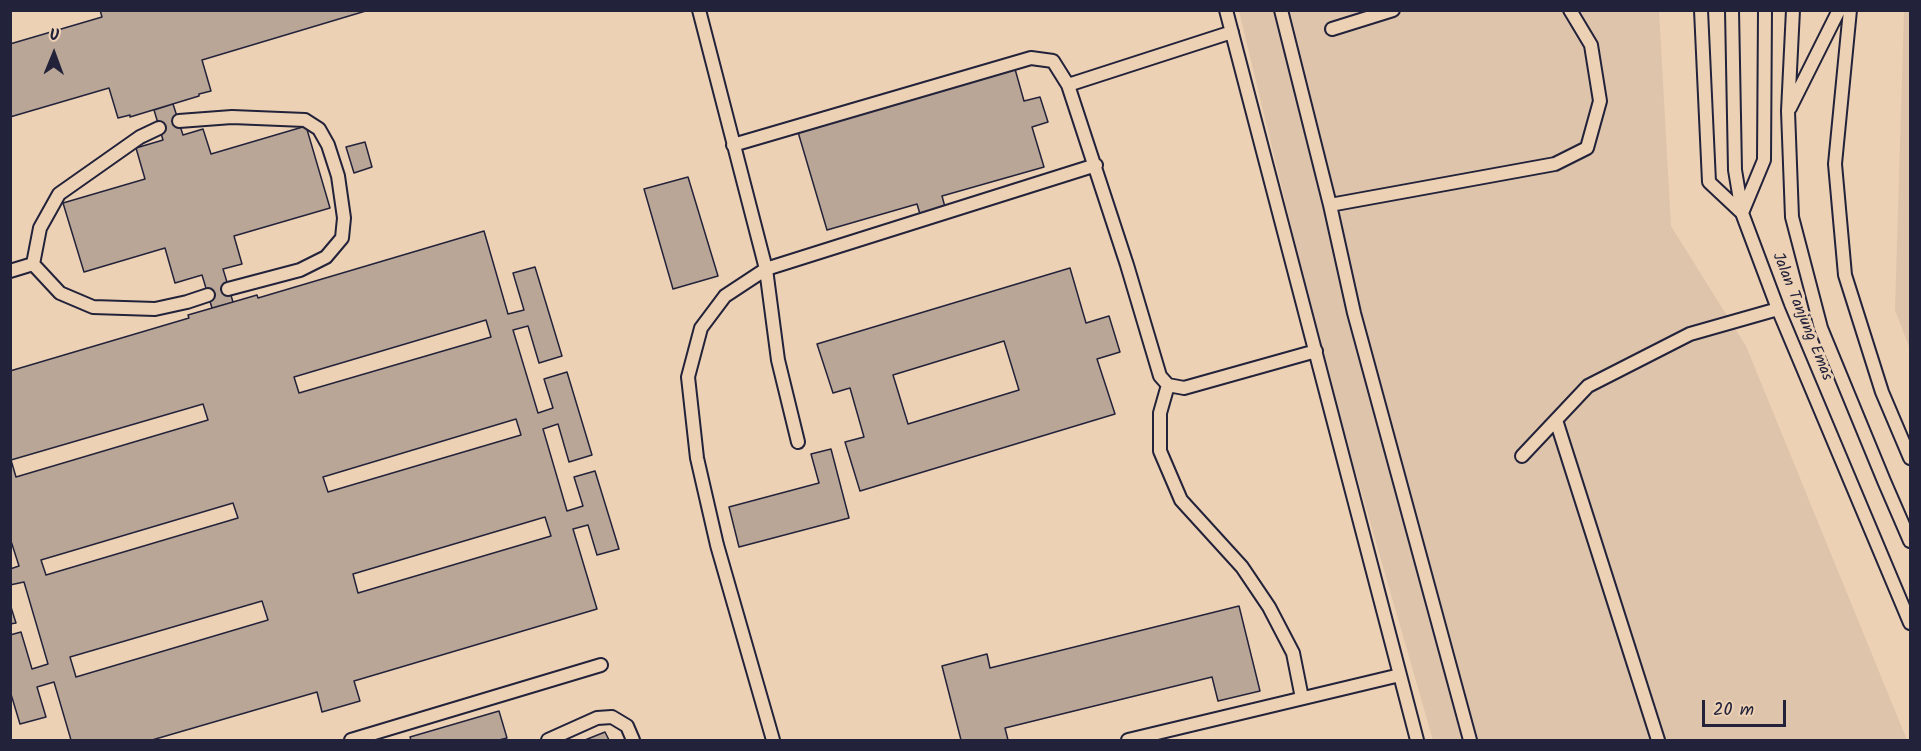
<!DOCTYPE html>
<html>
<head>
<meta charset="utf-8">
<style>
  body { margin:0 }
  #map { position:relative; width:1921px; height:751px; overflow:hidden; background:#edd1b4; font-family:Kalam,sans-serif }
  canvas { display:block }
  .frame { position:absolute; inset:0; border:12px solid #22223b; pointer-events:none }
  .north { position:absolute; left:24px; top:24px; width:60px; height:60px; -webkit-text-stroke:4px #edd1b4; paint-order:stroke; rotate:1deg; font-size:16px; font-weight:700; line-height:24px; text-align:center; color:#22223b }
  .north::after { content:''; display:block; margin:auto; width:21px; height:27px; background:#22223b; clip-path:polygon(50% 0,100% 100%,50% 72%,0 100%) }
  .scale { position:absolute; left:1702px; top:700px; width:84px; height:27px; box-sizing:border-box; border:3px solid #22223b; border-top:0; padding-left:8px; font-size:18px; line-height:21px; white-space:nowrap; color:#22223b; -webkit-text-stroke:4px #edd1b4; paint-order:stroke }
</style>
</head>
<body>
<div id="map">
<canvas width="1921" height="751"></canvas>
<div class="frame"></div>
<div class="north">U</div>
<div class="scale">20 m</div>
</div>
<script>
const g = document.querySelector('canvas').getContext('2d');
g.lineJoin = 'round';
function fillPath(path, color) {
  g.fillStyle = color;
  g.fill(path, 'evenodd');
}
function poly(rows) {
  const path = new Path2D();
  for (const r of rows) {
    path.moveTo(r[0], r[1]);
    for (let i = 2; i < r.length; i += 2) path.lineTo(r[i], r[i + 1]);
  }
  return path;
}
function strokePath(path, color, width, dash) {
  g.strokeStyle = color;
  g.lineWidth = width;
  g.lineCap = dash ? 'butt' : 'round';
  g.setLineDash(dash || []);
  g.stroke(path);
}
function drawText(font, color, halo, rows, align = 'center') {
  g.font = font + ' Kalam,sans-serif';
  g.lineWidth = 6;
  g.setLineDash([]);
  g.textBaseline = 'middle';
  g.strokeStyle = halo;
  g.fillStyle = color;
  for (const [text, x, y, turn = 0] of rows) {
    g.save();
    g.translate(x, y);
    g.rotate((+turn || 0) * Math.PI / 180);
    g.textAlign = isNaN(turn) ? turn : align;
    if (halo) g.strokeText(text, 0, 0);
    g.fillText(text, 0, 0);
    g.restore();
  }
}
const built = poly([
  [1239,11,1659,11,1671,226,1746,346,1907,740,1433,740,1324,362],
  [1904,11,1910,11,1910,349,1895,310]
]);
const building = poly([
  [100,10,369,10,202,60,211,91,199,94,199,96,130,117,130,115,118,118,109,88,10,117,10,44,102,17,100,10],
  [1015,69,1024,101,1040,97,1048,122,1032,127,1044,167,942,196,945,207,920,214,917,204,827,230,798,132,1015,69],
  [173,104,183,135,203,129,211,154,306,126,330,208,234,236,242,264,223,269,233,302,212,308,202,275,175,283,165,248,84,272,63,203,145,179,136,148,163,140,154,110,173,104],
  [365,142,372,167,354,173,346,147,365,142],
  [688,177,718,276,673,289,644,189,688,177],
  [484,231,508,314,524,310,513,273,535,267,562,356,539,363,528,326,513,330,538,413,553,408,544,379,567,372,592,455,569,462,558,424,543,429,567,511,583,506,574,477,595,471,619,549,597,555,588,525,573,529,597,609,354,681,360,701,322,712,317,692,152,740,71,740,54,682,37,687,46,717,20,724,10,691,10,635,21,632,32,669,48,664,24,582,10,585,10,569,19,566,10,538,10,371,189,318,188,315,233,302,257,295,258,298,484,231],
  [486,320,491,337,299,393,294,377,486,320],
  [203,404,208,420,16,477,11,460,203,404],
  [516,419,521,435,328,492,323,477,516,419],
  [233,503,238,518,46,575,41,560,233,503],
  [545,517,551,536,358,593,353,574,545,517],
  [262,601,268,620,76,677,70,657,262,601],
  [1070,268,1086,323,1109,316,1120,352,1097,359,1115,414,860,491,845,442,864,437,850,388,833,393,817,344,1070,268],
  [1004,341,1019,390,908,424,893,375,1004,341],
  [831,449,849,518,739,547,729,507,819,483,811,454,831,449],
  [10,604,16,623,10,624,10,604],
  [1239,606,1260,691,1218,701,1212,677,1005,728,1008,740,961,740,942,666,987,654,990,668,1239,606],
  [499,711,507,738,499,740,411,740,410,737,499,711],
  [605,732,609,740,585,740,605,732]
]);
const lane = poly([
  [699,10,766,269,778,360,798,442],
  [1226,10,1417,740],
  [1281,10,1330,205,1354,313,1470,740],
  [1701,10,1709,182,1742,213],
  [1732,10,1735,170,1742,212],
  [1765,10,1764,160,1742,213,1778,309,1910,623],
  [1793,10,1788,111,1792,217,1821,328,1884,481,1910,541],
  [1850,10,1835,164,1845,275,1882,392,1910,458],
  [1332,29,1393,10],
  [1232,32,1068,85,1127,265,1160,376,1168,385,1184,388,1316,351],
  [1790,108,1839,10],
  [179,121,232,117,305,120,319,129,328,145,338,176,344,218,342,238,326,257,300,270,228,289],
  [733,145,1031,58,1053,61,1068,85],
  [1330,205,1555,164,1587,148,1600,101,1591,45,1570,10],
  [33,264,60,293,93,307,155,309,187,302,208,295],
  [10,271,33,264,40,228,59,194,140,137,159,128],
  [1168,385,1160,413,1160,451,1181,500,1242,567,1269,607,1293,653,1302,698],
  [1556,420,1658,740],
  [1522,456,1588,386,1690,334,1778,309],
  [351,740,601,665],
  [548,740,597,718,612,717,627,726,633,740],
  [773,740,717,545,697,458,688,377,701,328,725,296,766,269,1096,165],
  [1128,740,1400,675]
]);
const streetNames = [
  ["Jalan Tanjung Emas",1801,317,68]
];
fillPath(built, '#dec4ab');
fillPath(building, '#baa696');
strokePath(building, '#22223b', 1.5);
strokePath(lane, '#22223b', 16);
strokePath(lane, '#edd1b4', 12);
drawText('16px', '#22223b', '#edd1b4', streetNames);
</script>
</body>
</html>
